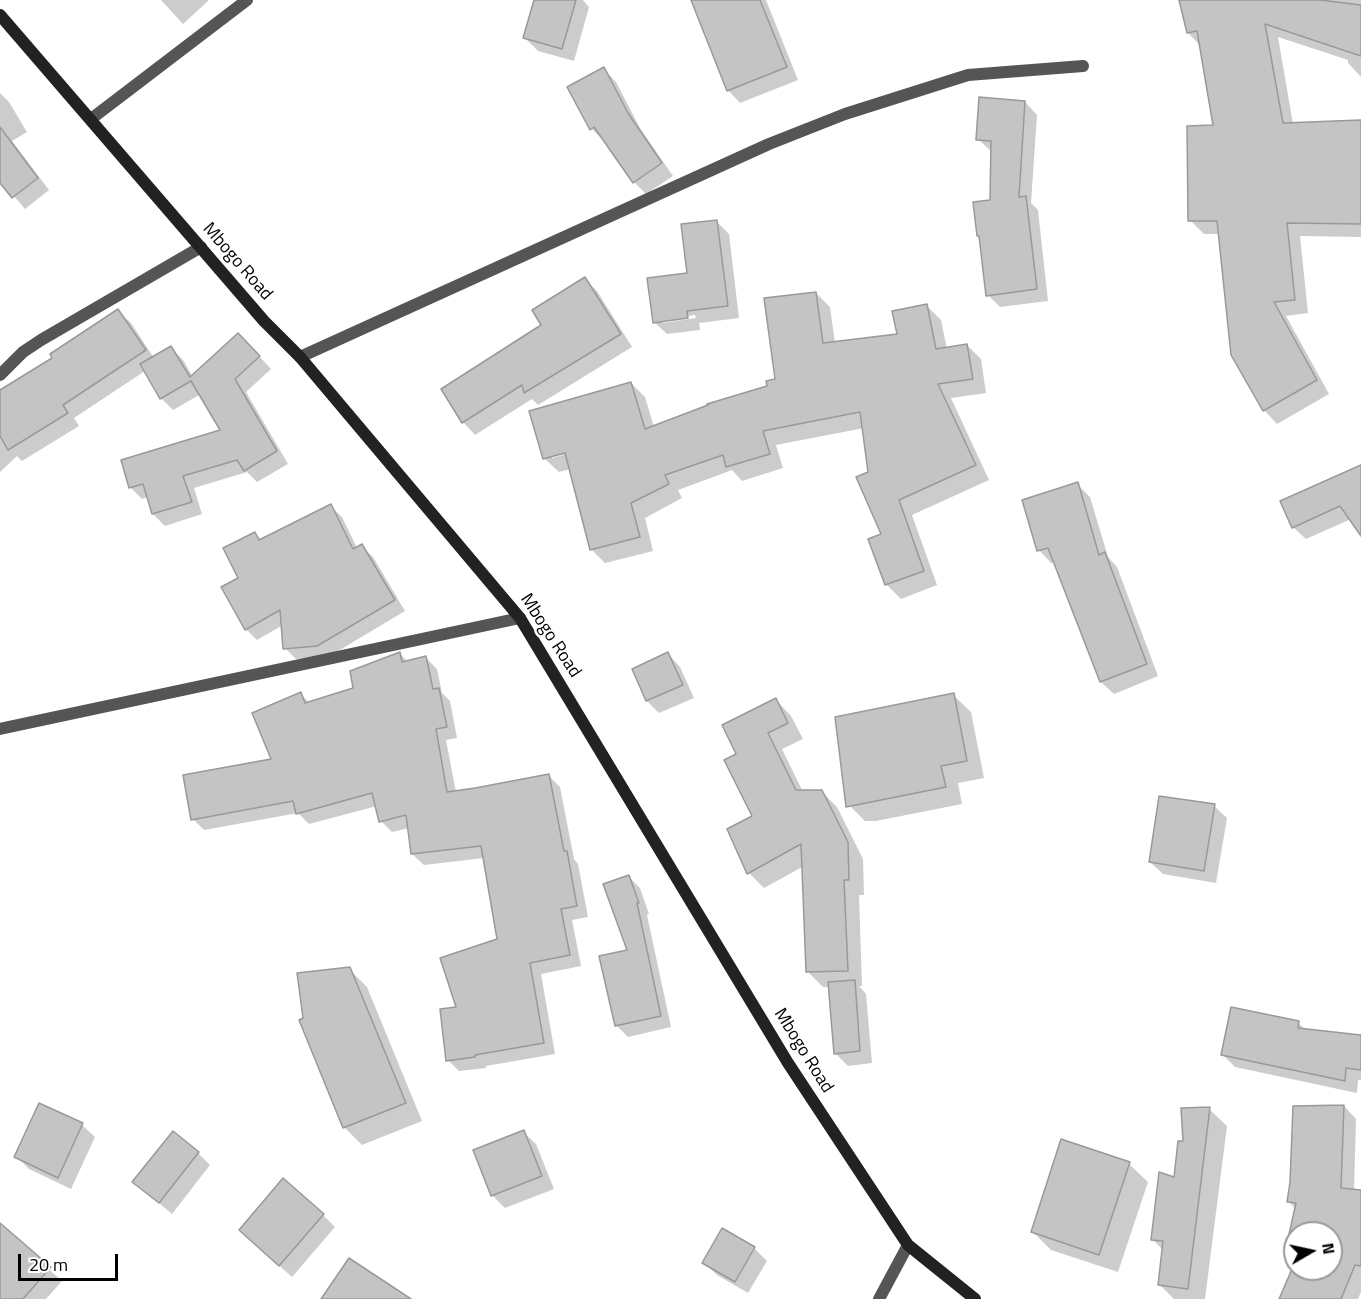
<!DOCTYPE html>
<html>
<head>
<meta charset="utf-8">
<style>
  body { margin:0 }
  #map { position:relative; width:1361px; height:1299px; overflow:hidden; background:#fff; font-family:"Titillium Web",sans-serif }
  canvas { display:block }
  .north { position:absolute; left:1283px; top:1221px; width:60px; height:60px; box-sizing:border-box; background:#fff; border:2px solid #999; border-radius:50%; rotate:81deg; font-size:16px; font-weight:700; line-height:24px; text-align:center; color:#000 }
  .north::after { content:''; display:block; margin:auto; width:21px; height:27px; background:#000; clip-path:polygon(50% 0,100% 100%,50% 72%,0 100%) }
  .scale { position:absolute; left:18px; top:1254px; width:100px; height:27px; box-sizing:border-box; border:3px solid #000; border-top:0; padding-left:8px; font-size:18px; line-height:21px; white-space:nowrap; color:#000; -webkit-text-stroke:4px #fff; paint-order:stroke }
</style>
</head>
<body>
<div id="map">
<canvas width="1361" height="1299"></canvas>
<div class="north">N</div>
<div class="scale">20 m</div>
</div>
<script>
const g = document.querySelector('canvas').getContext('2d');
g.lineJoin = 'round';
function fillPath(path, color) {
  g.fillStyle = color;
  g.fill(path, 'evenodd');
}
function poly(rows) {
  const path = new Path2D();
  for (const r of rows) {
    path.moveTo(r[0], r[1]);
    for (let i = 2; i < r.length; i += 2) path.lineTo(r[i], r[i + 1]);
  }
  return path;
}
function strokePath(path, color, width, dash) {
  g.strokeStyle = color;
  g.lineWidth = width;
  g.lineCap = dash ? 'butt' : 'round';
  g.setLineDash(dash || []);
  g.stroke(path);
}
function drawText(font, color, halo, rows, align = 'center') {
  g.font = font + ' "Titillium Web",sans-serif';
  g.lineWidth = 5;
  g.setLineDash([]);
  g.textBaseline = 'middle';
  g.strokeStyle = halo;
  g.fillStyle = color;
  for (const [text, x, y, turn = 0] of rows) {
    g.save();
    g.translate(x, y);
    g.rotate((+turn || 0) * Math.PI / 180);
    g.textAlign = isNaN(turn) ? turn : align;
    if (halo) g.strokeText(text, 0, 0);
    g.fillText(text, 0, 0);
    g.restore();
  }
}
const shadow = poly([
  [161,0,208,0,208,1,183,24],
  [535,0,583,0,589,7,574,61,538,51,525,38],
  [704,0,766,0,798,80,740,103,728,90],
  [1181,0,1361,0,1361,77,1348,63,1348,60,1278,37,1293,124,1361,122,1361,237,1300,236,1308,313,1286,316,1329,394,1277,424,1264,410,1220,234,1204,234,1190,220,1215,127,1200,45,1188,33],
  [604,69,616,82,640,128,673,176,646,194,634,182,604,141,592,129],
  [0,93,9,102,27,132,12,141,49,190,25,209,0,180],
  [1025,102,1037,115,1031,203,1038,210,1048,301,1000,307,988,295,992,152,978,139],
  [716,221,729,234,739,318,699,323,700,330,667,334,654,322,689,274],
  [695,315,696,318,663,323,663,320],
  [585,279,597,291,632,347,538,405,532,399,475,435,463,422,543,325],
  [816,293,830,307,835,343,898,335,927,306,941,320,947,349,967,345,981,359,986,393,951,398,989,480,912,515,937,585,901,599,887,585,870,540,883,535,870,473,864,428,776,445,783,468,742,481,732,470,678,490,682,498,645,518,653,551,605,563,591,549,571,469,559,472,544,458,631,383,645,397,654,427,769,387,777,381],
  [572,449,573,452,552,458,552,455],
  [118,311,131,323,154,358,171,348,183,360,193,377,250,346,271,369,246,392,288,464,257,482,247,472,194,488,202,514,165,526,153,514,148,497,142,499,130,487,223,431,201,394,173,410,161,398,145,371,74,418,79,426,22,461,17,456,0,472,0,391,54,358],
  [1361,466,1361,533,1351,519,1306,539,1293,527],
  [1077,484,1090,497,1108,557,1117,567,1158,676,1114,694,1101,682,1055,562,1051,563,1039,550],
  [331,506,342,517,357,548,361,546,373,557,405,611,328,657,296,659,285,648,283,625,257,640,246,629,240,579,255,534,262,540],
  [400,654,408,662,426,658,437,669,442,693,450,701,457,738,446,740,456,792,548,775,560,787,574,859,578,864,588,917,572,920,581,966,541,974,555,1054,486,1066,486,1068,459,1071,448,1060,458,1008,499,940,484,858,424,865,412,854,409,828,392,832,381,821,377,806,309,824,298,813,204,830,193,819,273,760,300,694,310,703,355,689],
  [668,654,680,667,694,698,659,713,647,701,634,670],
  [953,695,971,712,984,778,958,783,962,804,876,821,865,821,847,803],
  [776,700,791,716,803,739,782,749,803,792,821,791,837,807,863,859,864,895,859,895,862,986,859,986,866,994,872,1063,848,1066,835,1053,830,987,823,987,808,972,804,866,764,888,749,873,754,817,738,755],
  [1214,806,1227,818,1216,883,1163,874,1150,862],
  [629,877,640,888,649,914,647,915,671,1027,628,1037,616,1025,629,951],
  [349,969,367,987,422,1121,362,1145,344,1127],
  [1298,1023,1306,1030,1361,1036,1361,1080,1358,1080,1357,1093,1235,1067,1223,1055],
  [40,1105,82,1125,95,1137,71,1189,29,1169,16,1156],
  [1344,1106,1356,1119,1354,1191,1361,1192,1361,1292,1358,1299,1281,1299,1295,1266,1295,1269,1331,1269,1331,1233,1295,1233,1295,1255,1287,1248,1296,1209,1289,1202],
  [1209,1109,1227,1126,1205,1299,1174,1299,1160,1285,1164,1251,1152,1239,1175,1179,1184,1143],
  [523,1132,536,1144,554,1189,505,1208,493,1196,475,1151],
  [198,1153,210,1165,172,1214,134,1182],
  [1129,1164,1148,1182,1118,1272,1051,1250,1032,1231],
  [323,1215,335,1227,292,1277,253,1242],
  [2,1227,62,1281,46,1299,0,1299,0,1229],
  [754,1248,767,1261,748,1293,717,1275,704,1262]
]);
const building = poly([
  [534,0,576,0,562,49,523,38,534,0],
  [691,0,760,0,787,67,727,91,691,0],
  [1179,0,1320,0,1361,5,1361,56,1265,24,1283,123,1361,120,1361,224,1287,223,1295,300,1274,302,1317,380,1263,411,1231,355,1217,221,1188,221,1187,126,1213,125,1197,31,1187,33,1179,0],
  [604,67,628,113,662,163,633,183,594,127,590,130,567,87,604,67],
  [979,97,1025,101,1019,197,1026,196,1037,289,986,296,979,236,977,236,973,202,990,200,991,141,976,140,979,97],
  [0,127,38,178,12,198,0,183,0,127],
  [717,220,728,306,687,311,688,318,653,323,647,278,687,273,681,224,717,220],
  [585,277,621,334,524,393,522,385,462,423,441,389,541,325,532,310,585,277],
  [816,292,823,343,897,334,892,311,927,304,936,349,967,344,973,379,938,384,976,465,899,500,924,571,885,585,868,539,881,534,856,477,868,472,860,412,763,431,770,454,726,467,723,455,665,475,669,484,631,503,640,537,590,550,565,453,543,459,529,411,631,382,645,429,708,405,707,404,767,386,766,381,775,379,764,298,816,292],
  [118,309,146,350,63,405,68,413,8,450,0,436,0,390,52,358,50,354,118,309],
  [238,333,260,356,235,379,277,451,244,471,237,460,183,476,192,502,152,514,143,484,129,488,121,460,220,430,191,381,160,399,140,364,171,346,190,377,238,333],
  [1361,465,1361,536,1340,506,1292,528,1280,501,1361,465],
  [1078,482,1099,555,1105,552,1147,664,1100,682,1048,548,1037,551,1022,500,1078,482],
  [331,504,353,549,362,544,395,600,317,646,283,649,280,610,245,630,221,587,238,578,223,548,255,532,259,540,331,504],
  [400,652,402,662,426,656,433,689,439,688,447,727,436,729,447,792,475,788,549,774,564,851,567,851,577,906,561,909,570,955,530,963,544,1043,475,1055,475,1057,446,1061,440,1009,456,1007,440,958,497,939,481,846,411,854,406,815,379,822,372,793,296,814,293,801,191,820,183,775,271,759,252,713,301,692,305,703,353,688,350,671,400,652],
  [668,652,683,685,646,701,632,669,668,652],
  [954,693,967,761,941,766,946,787,846,807,835,717,954,693],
  [776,698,788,723,768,733,796,790,822,790,848,842,849,880,844,880,848,971,806,972,801,844,747,874,727,829,752,816,724,760,736,754,722,725,776,698],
  [1159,796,1215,804,1204,871,1149,862,1159,796],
  [629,875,639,903,637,903,661,1016,615,1026,599,956,627,950,603,884,629,875],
  [350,967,406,1103,343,1128,299,1020,303,1018,297,973,350,967],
  [855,980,860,1051,834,1054,828,982,855,980],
  [1231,1007,1299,1021,1298,1028,1361,1035,1361,1070,1346,1068,1345,1081,1221,1055,1231,1007],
  [39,1103,83,1123,58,1178,14,1157,39,1103],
  [1344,1105,1341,1188,1361,1190,1361,1266,1355,1265,1341,1299,1279,1299,1295,1262,1295,1269,1331,1269,1331,1233,1295,1233,1295,1250,1286,1248,1296,1203,1287,1202,1290,1182,1293,1106,1344,1105],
  [1210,1107,1188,1289,1158,1285,1163,1241,1151,1240,1159,1172,1174,1177,1178,1141,1183,1141,1181,1108,1210,1107],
  [524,1130,542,1176,491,1196,473,1150,524,1130],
  [173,1131,199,1152,159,1203,132,1182,173,1131],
  [1061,1139,1130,1162,1099,1255,1031,1232,1061,1139],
  [283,1178,324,1214,279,1266,239,1230,283,1178],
  [0,1223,51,1267,23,1299,0,1299,0,1223],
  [722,1228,755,1247,735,1282,702,1263,722,1228],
  [349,1258,411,1299,321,1299,349,1258]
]);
const minor = poly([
  [91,119,247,0],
  [300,357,769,144,845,114,968,75,1083,66],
  [0,375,23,352,41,340,201,247],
  [0,729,520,618],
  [879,1299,908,1245]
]);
const secondary = poly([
  [0,15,264,321,300,357,520,618,788,1063,908,1245,975,1299]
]);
const streetNames = [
  ["Mbogo Road",237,262,49],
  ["Mbogo Road",550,636,57],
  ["Mbogo Road",803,1051,58]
];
fillPath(shadow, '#0003');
fillPath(building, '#c4c4c4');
strokePath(building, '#999', 1.5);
strokePath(minor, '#555', 12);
strokePath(secondary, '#222', 12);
drawText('18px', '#000', '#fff', streetNames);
</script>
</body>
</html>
